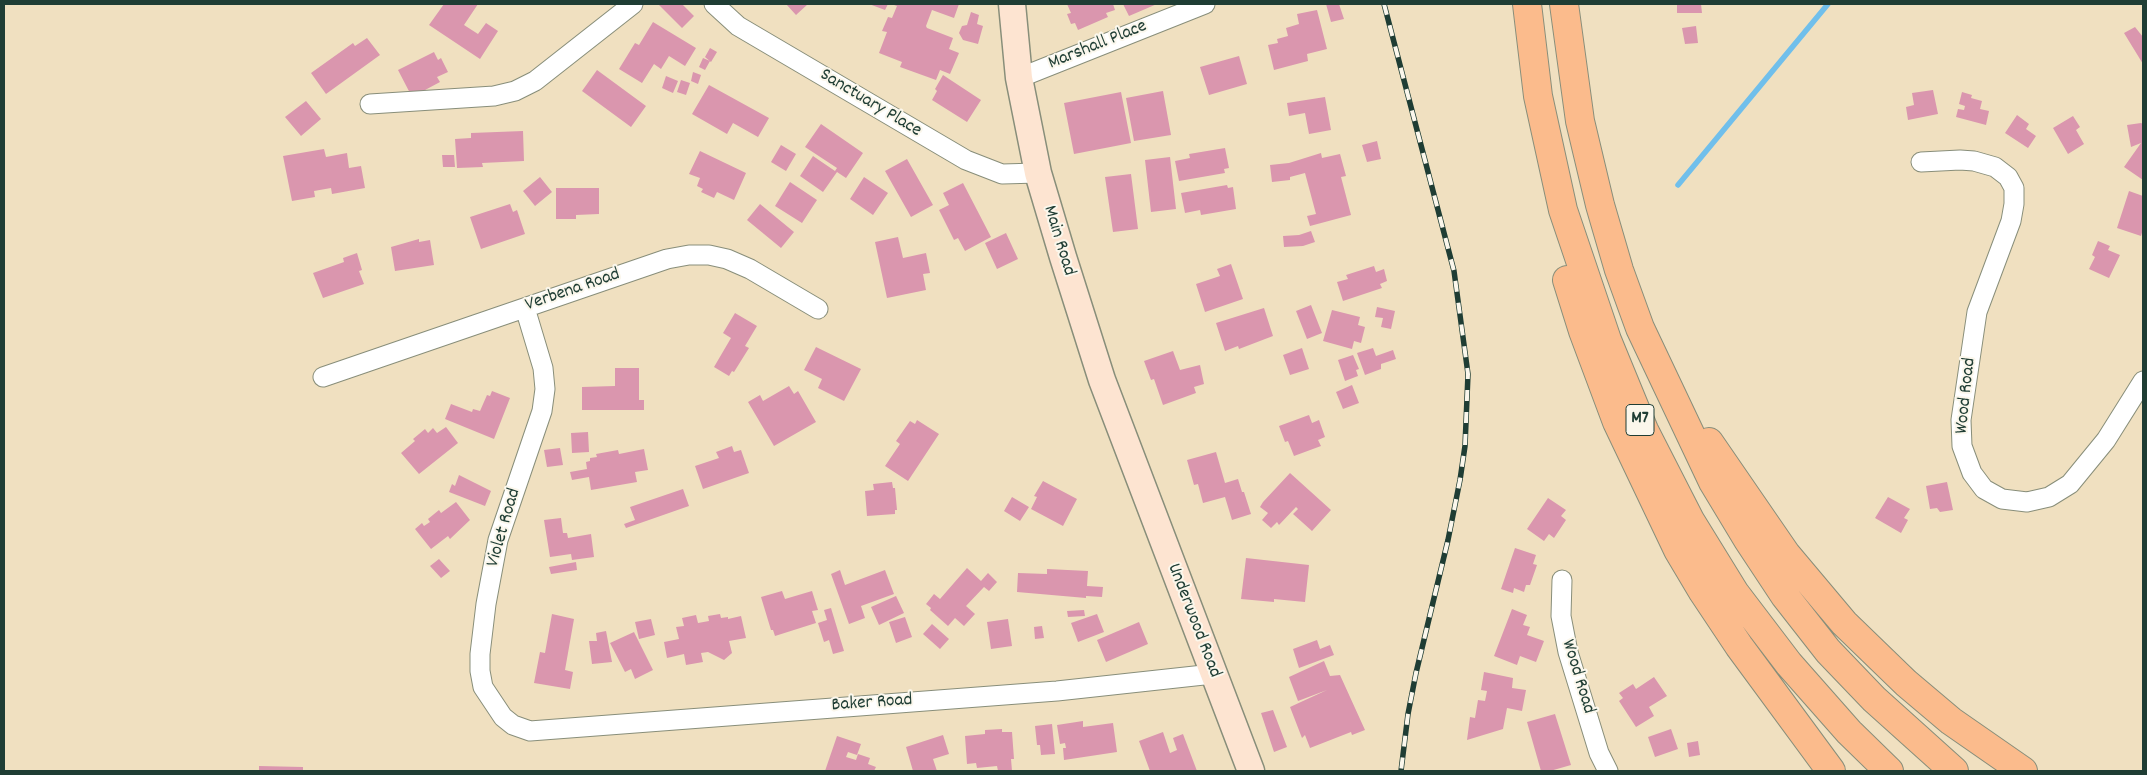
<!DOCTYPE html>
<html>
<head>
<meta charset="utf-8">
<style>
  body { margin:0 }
  #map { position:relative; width:2147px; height:775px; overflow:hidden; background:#f0e0c0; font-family:Dekko,sans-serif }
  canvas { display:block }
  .frame { position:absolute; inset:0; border:5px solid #1f3d34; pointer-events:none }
</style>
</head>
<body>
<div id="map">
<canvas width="2147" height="775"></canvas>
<div class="frame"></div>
</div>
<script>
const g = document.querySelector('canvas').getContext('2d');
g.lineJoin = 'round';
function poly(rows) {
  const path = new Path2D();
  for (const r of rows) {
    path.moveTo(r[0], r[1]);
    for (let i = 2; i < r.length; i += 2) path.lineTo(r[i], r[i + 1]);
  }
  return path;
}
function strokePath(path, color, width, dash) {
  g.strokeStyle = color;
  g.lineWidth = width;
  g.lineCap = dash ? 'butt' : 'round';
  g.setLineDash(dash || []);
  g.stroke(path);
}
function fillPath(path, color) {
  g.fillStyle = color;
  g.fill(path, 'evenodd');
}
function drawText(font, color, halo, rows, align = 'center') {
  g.font = font + ' Dekko,sans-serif';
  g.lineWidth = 4;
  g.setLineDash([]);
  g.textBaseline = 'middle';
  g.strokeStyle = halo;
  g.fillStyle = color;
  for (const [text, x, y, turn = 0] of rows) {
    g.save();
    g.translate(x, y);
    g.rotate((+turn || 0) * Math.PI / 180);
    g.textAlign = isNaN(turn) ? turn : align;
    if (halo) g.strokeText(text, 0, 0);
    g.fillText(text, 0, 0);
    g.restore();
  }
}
const stream = poly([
  [1678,185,1828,4]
]);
const building = poly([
  [444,4,478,4,464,25,478,34,486,23,498,31,480,59,429,25],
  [658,4,682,4,694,16,682,28],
  [786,4,808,4,796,15],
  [869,4,888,4,885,10],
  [891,4,959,4,954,18,932,10,926,26,927,28,953,38,949,49,959,53,950,74,940,70,936,80,900,67,902,62,879,53,887,32,882,31,888,17,892,18,897,6],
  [1067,4,1113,4,1115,10,1106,13,1108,17,1078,30,1075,23,1071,24,1067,14,1071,13],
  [1123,4,1157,4,1129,16],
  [1326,4,1339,4,1344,19,1331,22],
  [1677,4,1701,4,1702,13,1677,13],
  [1317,10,1327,49,1307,54,1308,61,1274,70,1268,45,1278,43,1277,39,1288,36,1286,28,1299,24,1297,14],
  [971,12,979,15,977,24,983,26,978,44,963,40,959,33,962,26,967,25],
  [653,22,696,48,685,66,669,56,661,69,654,64,642,83,619,69,635,43,639,45],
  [1696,26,1698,43,1685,44,1682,28],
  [2135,27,2143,37,2143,64,2124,33],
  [367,38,380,55,326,94,311,73,353,43,355,46],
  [710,48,717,52,711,62,705,57],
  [434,52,438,60,441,58,448,72,437,77,440,82,412,97,398,70],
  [1239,56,1247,84,1209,95,1200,67],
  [703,58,710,61,705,70,699,67],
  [597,70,646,106,631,127,582,91],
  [693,72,701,75,698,84,691,81],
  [943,75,981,100,967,122,932,100,937,91,935,89],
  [666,76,678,81,673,93,662,88],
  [681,80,690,83,686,95,677,92],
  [709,85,769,118,758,137,733,123,727,134,692,114],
  [1933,90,1938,114,1908,120,1906,107,1914,105,1912,93],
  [1163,91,1171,135,1134,141,1126,98],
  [1121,92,1131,143,1074,154,1064,103],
  [1962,92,1972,95,1971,98,1982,101,1980,109,1989,111,1986,125,1956,117,1958,109,1964,110,1965,106,1959,104],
  [1325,97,1331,130,1309,134,1305,113,1289,116,1287,103],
  [306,101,321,119,301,136,285,117],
  [2017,115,2029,124,2026,129,2036,136,2028,148,2005,133],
  [2073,116,2080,127,2076,130,2084,144,2068,154,2053,128],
  [2141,123,2143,124,2143,180,2124,167,2141,143,2131,147,2127,125],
  [821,124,863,153,846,178,837,172,823,192,800,176,813,156,835,171,837,168,805,147],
  [523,131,524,161,482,163,483,167,457,168,455,139,471,138,471,133],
  [1377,141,1381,159,1367,162,1362,145],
  [781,145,796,154,786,171,771,162],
  [1225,148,1229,168,1224,169,1225,173,1179,181,1175,161,1190,158,1189,154],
  [324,149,326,157,347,153,349,168,361,166,365,188,332,194,331,188,314,191,315,197,292,201,283,156],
  [700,151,746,173,734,200,717,192,714,198,701,192,703,189,697,186,700,178,689,174],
  [1321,153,1322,158,1340,154,1346,176,1341,177,1351,215,1310,226,1307,216,1316,214,1305,173,1290,177,1290,180,1272,182,1270,165,1289,163],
  [442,155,454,155,455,167,443,167],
  [1170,157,1176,209,1151,212,1145,160],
  [907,159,933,205,911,217,885,171],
  [1131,174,1138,229,1113,232,1105,177],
  [540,177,552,192,535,206,523,191],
  [864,177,888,193,873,215,850,199],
  [790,182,817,200,802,223,775,206],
  [963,183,991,237,965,251,958,238,954,240,939,210,949,205,943,193],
  [1227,185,1228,188,1233,187,1236,209,1201,215,1200,210,1185,213,1181,193],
  [556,188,599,188,599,214,576,215,576,219,556,219],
  [2129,191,2143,196,2143,229,2141,236,2117,228],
  [510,204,513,212,517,210,525,234,481,249,470,217],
  [760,204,794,232,781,248,747,220],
  [1311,231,1315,242,1303,246,1284,247,1283,236,1299,235],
  [1006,233,1018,259,997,269,985,243],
  [898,237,903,258,926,253,930,273,923,274,926,290,887,298,875,242],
  [419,239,419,242,430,240,434,265,395,271,391,247],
  [2098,241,2110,246,2108,250,2120,255,2109,278,2089,269,2095,257,2092,255],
  [357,253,362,270,359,271,364,284,323,298,313,273,344,262,343,258],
  [1231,264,1243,299,1205,312,1196,284,1220,276,1217,269],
  [1374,266,1376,272,1384,269,1387,281,1380,284,1382,288,1343,301,1337,282,1348,279,1346,275],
  [1311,305,1322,333,1307,339,1296,311],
  [1377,307,1395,311,1391,329,1381,327,1383,318,1375,317],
  [1264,308,1273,336,1239,349,1238,346,1225,351,1216,323],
  [1332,310,1360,317,1358,325,1365,327,1361,343,1354,341,1352,349,1323,341],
  [735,313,757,326,745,346,749,348,734,372,732,371,729,376,714,367,731,338,723,333],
  [816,347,861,369,844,401,818,388,822,379,804,370],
  [1302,348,1309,369,1290,375,1283,355],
  [1373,348,1376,356,1393,350,1396,359,1381,364,1381,369,1365,375,1357,353],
  [1173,351,1180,370,1200,365,1204,384,1194,387,1196,393,1163,405,1154,379,1151,380,1144,361],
  [1353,355,1359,369,1356,370,1358,376,1345,381,1338,360],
  [615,368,639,368,639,400,644,400,644,410,582,410,582,387,615,386],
  [1352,385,1359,403,1343,409,1336,392],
  [789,386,794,394,798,391,816,422,774,446,748,402,760,395,763,401],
  [492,391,510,398,494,439,445,419,451,404,472,412,473,409,480,411,487,395,490,396],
  [1309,415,1312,423,1319,420,1325,437,1318,440,1321,446,1294,456,1288,441,1285,442,1279,426],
  [917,420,939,434,908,481,885,466,900,444,896,441,910,421,915,424],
  [446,427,458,443,419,474,401,453,415,441,413,439,425,429,428,433,433,428,437,433],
  [588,432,589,452,572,453,571,433],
  [732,446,734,452,741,450,749,473,703,489,695,466,719,458,716,452],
  [560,448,563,465,547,467,544,450],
  [644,449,648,470,635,472,637,482,591,490,589,477,572,480,570,472,587,469,586,462,590,461,590,458,597,457,596,454,618,450,619,454],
  [1216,452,1225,483,1238,479,1242,492,1244,492,1251,514,1232,520,1225,497,1203,503,1198,484,1194,485,1187,460],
  [1290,473,1331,510,1312,531,1293,514,1298,509,1296,507,1279,525,1277,522,1271,528,1262,520,1268,513,1260,507,1263,502],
  [459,475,491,491,485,506,449,492,452,484,455,486],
  [1043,481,1077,499,1063,526,1031,509,1037,497,1034,496],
  [892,482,893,488,895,488,897,510,895,510,895,514,867,516,865,491,874,490,873,484],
  [1947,482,1953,510,1940,512,1937,508,1930,509,1926,486],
  [683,489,689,506,626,528,624,524,635,520,630,507],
  [1012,497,1029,507,1020,521,1004,511],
  [1888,497,1910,509,1904,518,1908,520,1901,533,1875,518],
  [1548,498,1566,510,1561,516,1566,520,1554,538,1549,534,1544,541,1527,529],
  [456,502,470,520,450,539,448,536,431,549,415,529,422,523,424,526,430,522,428,519,439,510,441,513],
  [561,518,563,533,567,533,568,538,591,534,594,557,572,560,571,554,550,557,544,520],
  [1515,548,1536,555,1533,564,1537,565,1530,585,1526,585,1524,592,1514,588,1513,593,1501,589],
  [1246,558,1309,565,1305,602,1274,599,1274,602,1241,599],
  [439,559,450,571,441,578,430,566],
  [576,562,577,570,551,574,549,567],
  [967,568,981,581,988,573,997,582,989,591,984,587,966,606,975,614,964,626,955,618,948,626,930,610,931,608,926,604,934,594,940,599],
  [1047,569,1088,571,1087,586,1103,587,1102,597,1086,596,1086,598,1017,592,1018,573,1047,574],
  [840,570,845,585,885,570,894,594,861,606,865,618,849,624,831,574],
  [782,591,785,599,812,591,818,610,812,611,816,623,775,636,773,630,771,630,761,597],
  [896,596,904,613,879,625,871,607],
  [831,608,844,651,833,654,829,640,824,642,818,623,827,620,824,610],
  [1512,609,1527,615,1523,625,1530,627,1527,635,1544,641,1536,662,1520,656,1517,665,1494,656],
  [1084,610,1085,616,1068,617,1067,611],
  [552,614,574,619,565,670,573,672,570,689,534,683,540,652,545,653],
  [720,614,721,618,728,617,728,619,741,616,746,638,729,641,732,653,724,660,708,652,701,653,703,662,686,665,684,654,667,658,664,642,679,639,676,627,684,626,682,618,696,615,698,623,709,621,708,616],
  [1097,614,1104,632,1078,642,1071,623],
  [905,617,912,637,896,643,889,622],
  [651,619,655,635,639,639,635,622],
  [1008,619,1012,646,991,649,987,622],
  [1139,622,1148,644,1106,662,1097,640],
  [932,624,949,639,940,649,923,634],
  [1042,626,1044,638,1035,639,1034,627],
  [606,631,612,662,592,664,589,641,597,641,596,633],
  [634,632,653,670,635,679,631,669,625,672,610,643],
  [1317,640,1320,649,1330,645,1334,655,1299,668,1293,649],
  [1324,661,1330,676,1340,675,1365,730,1352,735,1351,732,1310,748,1305,735,1302,738,1290,707,1327,690,1298,701,1289,677],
  [1484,672,1513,678,1512,688,1526,690,1522,711,1507,708,1503,729,1467,740,1470,717,1475,718,1478,700,1485,701,1487,691,1481,690],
  [1654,677,1667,696,1649,707,1654,716,1636,727,1619,701,1623,698,1619,693,1633,684,1636,689],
  [1273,710,1287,747,1274,752,1261,713],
  [1555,714,1571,765,1550,771,1541,771,1527,722],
  [1083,721,1083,727,1113,723,1117,752,1064,760,1063,748,1066,748,1065,743,1060,744,1057,725],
  [1052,724,1055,754,1041,755,1040,745,1037,745,1035,726],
  [1002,729,1002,732,1012,732,1014,759,1011,759,1012,771,998,771,997,766,977,768,976,763,967,764,965,736,985,734,985,730],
  [1671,729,1678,749,1655,757,1648,737],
  [1163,732,1170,753,1177,750,1173,738,1183,734,1197,771,1150,771,1139,741],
  [943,735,949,754,933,759,937,771,913,771,906,747],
  [837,736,861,744,857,755,848,752,846,757,856,760,858,754,870,758,868,764,876,767,874,771,825,771],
  [1698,741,1700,755,1689,757,1687,743],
  [259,766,303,767,303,771,259,771]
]);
const street = poly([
  [714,4,738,26,966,160,1002,174,1038,173],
  [1019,78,1205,4],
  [370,104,494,96,515,91,535,81,633,4],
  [1921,162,1960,160,1974,161,1995,167,2008,177,2014,188,2014,204,2011,221,1977,312,1961,420,1962,446,1972,473,1984,489,2002,499,2027,502,2049,497,2070,484,2106,440,2143,381],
  [525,308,543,368,545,389,542,411,498,540,486,604,480,654,480,671,483,687,503,717,513,725,530,731,1057,691,1213,674],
  [323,377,667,259,689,255,709,255,727,259,750,269,818,309],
  [1562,580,1561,616,1568,652,1599,753,1608,771]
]);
const secondary = poly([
  [1012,4,1019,78,1038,173,1063,257,1102,380,1251,771]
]);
const highway = poly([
  [1527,4,1538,96,1563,210,1607,340,1644,430,1690,520,1735,593,1789,664,1849,732,1889,771],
  [1564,4,1580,121,1600,205,1619,270,1640,328,1713,482,1748,540,1785,596,1828,651,1874,699,1954,771],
  [1567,280,1583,331,1617,422,1678,550,1703,592,1739,646,1831,771],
  [1709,442,1786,554,1844,623,1906,683,1951,721,2023,771]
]);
const rail = poly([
  [1384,4,1454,271,1468,374,1465,446,1460,480,1448,540,1416,673,1408,714,1401,771]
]);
const shields = [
  [1640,420,28]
];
const shieldNames = [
  ["M7",1640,420]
];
const streetNames = [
  ["Marshall Place",1098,46,-22],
  ["Sanctuary Place",870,104,31],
  ["Main Road",1058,241,73],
  ["Verbena Road",573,291,-19],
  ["Wood Road",1967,396,-84],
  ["Violet Road",505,528,-74],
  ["Underwood Road",1193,621,69],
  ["Wood Road",1577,677,73],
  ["Baker Road",872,704,-4]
];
strokePath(stream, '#70bfeb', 5.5);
fillPath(building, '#da96ae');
strokePath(street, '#888e7a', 21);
strokePath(secondary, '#888e7a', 29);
strokePath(highway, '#888e7a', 30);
strokePath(street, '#fff', 19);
strokePath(secondary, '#fde4d1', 26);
strokePath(highway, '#fbbb8c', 28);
strokePath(rail, '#1f3d34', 5.5);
strokePath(rail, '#fbf7ec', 4, [11]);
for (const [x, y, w] of shields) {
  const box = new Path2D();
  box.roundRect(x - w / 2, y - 15.5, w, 31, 4);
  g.fillStyle = '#fbf7ec';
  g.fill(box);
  strokePath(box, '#1f3d34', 1);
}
drawText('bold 18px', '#1f3d34', null, shieldNames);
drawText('19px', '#1f3d34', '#fbf7ec', streetNames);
</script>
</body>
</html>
